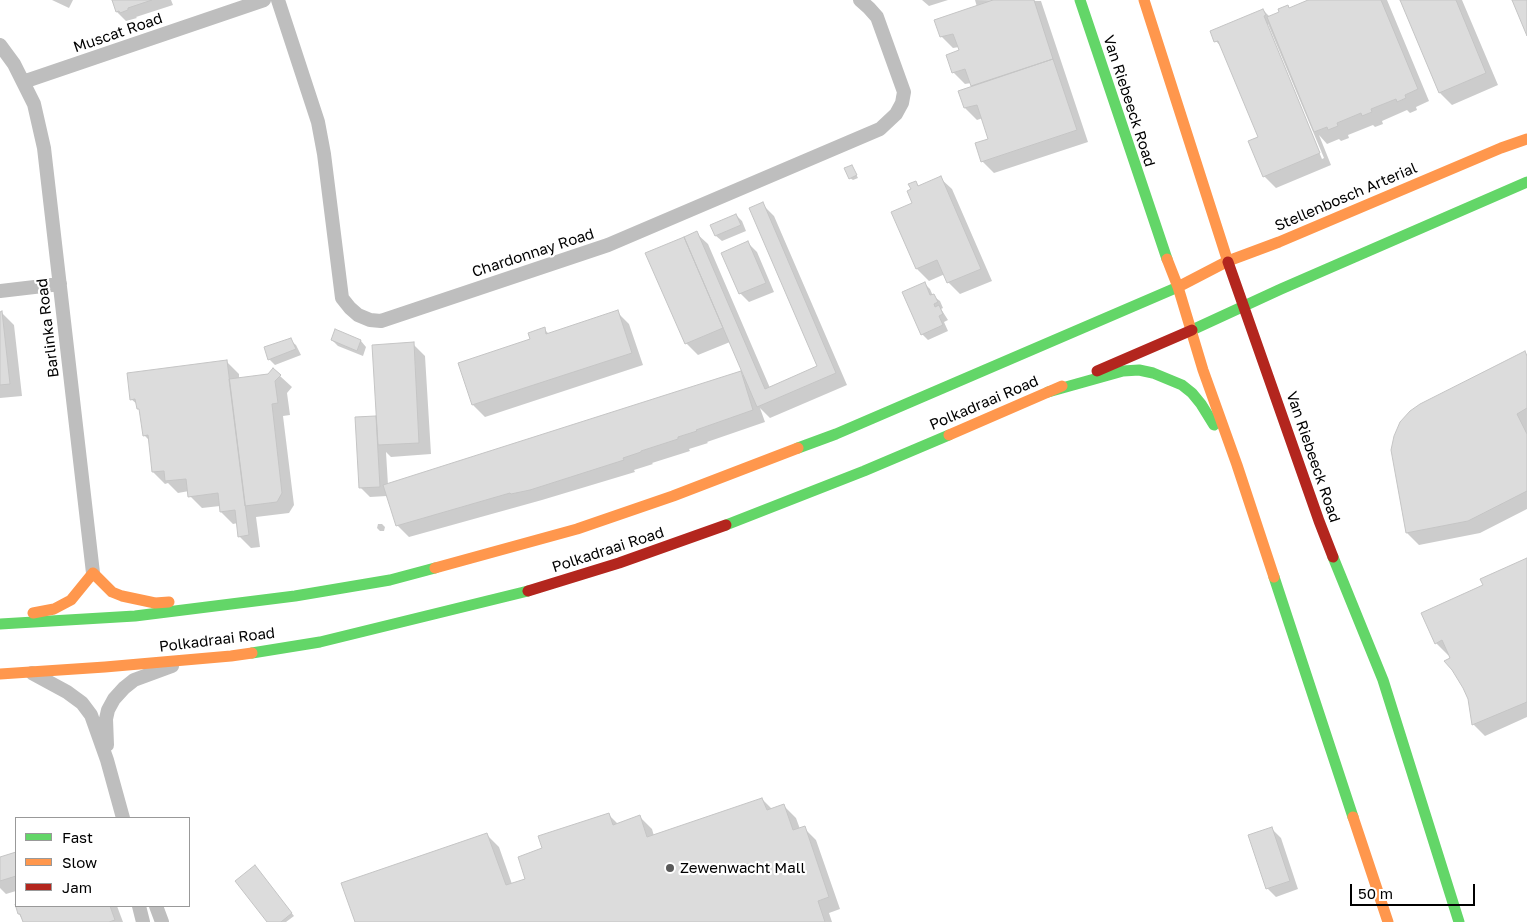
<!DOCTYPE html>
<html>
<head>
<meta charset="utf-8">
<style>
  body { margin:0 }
  #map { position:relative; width:1527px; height:922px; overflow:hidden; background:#fff; font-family:"Golos Text",sans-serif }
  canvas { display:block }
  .legend { position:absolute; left:15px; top:817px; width:175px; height:90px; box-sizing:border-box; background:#fff; border:1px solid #999; margin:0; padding:6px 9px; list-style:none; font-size:15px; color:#000 }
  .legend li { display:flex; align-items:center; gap:10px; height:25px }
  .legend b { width:25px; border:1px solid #999 }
  .scale { position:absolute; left:1350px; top:884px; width:125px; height:22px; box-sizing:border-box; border:2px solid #000; border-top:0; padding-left:6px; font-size:15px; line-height:18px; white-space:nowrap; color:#000; -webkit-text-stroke:4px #fff; paint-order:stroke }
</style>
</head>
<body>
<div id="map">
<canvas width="1527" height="922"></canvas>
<ul class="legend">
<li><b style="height:6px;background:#63d668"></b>Fast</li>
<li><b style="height:6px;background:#ff974d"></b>Slow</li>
<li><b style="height:6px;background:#b3261e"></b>Jam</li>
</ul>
<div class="scale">50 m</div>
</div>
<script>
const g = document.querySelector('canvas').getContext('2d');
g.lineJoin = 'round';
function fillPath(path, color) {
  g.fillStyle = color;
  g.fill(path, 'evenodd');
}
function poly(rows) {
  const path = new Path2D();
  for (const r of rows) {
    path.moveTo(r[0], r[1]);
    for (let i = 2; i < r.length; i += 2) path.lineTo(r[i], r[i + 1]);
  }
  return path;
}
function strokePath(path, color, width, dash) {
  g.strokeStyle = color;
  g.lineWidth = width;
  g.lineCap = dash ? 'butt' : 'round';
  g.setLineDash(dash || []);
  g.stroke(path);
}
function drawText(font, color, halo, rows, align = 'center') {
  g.font = font + ' "Golos Text",sans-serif';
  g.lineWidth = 4.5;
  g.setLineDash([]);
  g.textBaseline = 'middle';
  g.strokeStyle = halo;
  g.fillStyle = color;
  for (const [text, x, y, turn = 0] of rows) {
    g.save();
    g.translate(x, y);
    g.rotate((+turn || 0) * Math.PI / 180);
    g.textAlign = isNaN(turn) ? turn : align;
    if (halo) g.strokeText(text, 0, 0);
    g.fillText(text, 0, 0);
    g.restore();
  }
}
const shadow = poly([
  [52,0,73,0,69,8],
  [113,0,171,0,173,5,136,17,137,18,126,21,117,12],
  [922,0,948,0,929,6],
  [975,0,1041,1,1088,142,994,173,982,161,990,140,983,118,977,120,965,108,972,87,971,83,965,84,953,72,960,51,959,47,953,48,941,36,977,7],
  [1311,0,1387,0,1429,101,1416,107,1417,110,1410,113,1407,110,1382,121,1383,124,1375,127,1373,125,1348,135,1349,138,1341,141,1339,139,1327,144,1319,135,1331,165,1276,188,1264,176,1259,137,1222,48,1216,41,1263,10,1270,17,1281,12,1288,7,1290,9],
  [1266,24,1268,24,1324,158,1322,159],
  [1401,0,1462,0,1498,85,1452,105,1440,93],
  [852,166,858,178,853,180,850,178],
  [940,178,952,189,992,281,960,294,948,282,945,274,929,281,917,269,893,213,914,203,912,190,915,183,920,187],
  [762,204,774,216,847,385,770,418,760,408,765,422,707,442,708,443,689,449,690,451,652,463,653,464,634,470,635,472,542,500,409,537,397,525,387,496,370,497,361,488,357,418,378,417,413,344,425,356,431,454,391,457,386,452,388,485,740,372,746,378,730,342,698,355,686,343,647,254,696,233,708,244,770,388,819,367],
  [736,215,742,221,746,231,722,241,716,236],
  [748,243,757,252,774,292,749,302,740,293],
  [925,284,930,289,933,296,940,301,943,308,941,309,948,320,944,322,948,331,928,340,922,334],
  [617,312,629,324,643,365,485,417,473,405,459,363,531,340,544,329,549,334],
  [0,313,2,313,14,325,22,396,0,398],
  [290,340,296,345,301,355,275,365,269,359],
  [332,340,361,341,366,347,363,356,338,346],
  [1525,353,1527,355,1527,509,1480,533,1419,545,1407,533],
  [227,362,239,374,239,379,280,376,292,387,287,393,290,415,283,416,294,505,289,513,256,517,260,547,251,548,239,536,238,523,233,524,221,512,220,506,202,508,190,496,189,491,178,493,168,483,165,484,153,472,150,441,144,435,141,412,138,405,131,399],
  [378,524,382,524,385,527,384,531,380,531,377,528],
  [1527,559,1527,717,1485,736,1474,725,1469,698,1450,654,1448,655,1436,643,1485,586],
  [762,799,773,810,784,806,796,818,800,829,804,828,816,840,840,909,829,913,832,922,356,922,487,835,499,847,512,884,527,880,544,849,608,814,618,824,640,817,652,829,654,836],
  [1272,829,1281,838,1298,889,1276,897,1267,888],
  [16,853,16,891,6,894,0,888,0,858],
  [257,869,294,916,286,922,268,922],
  [16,906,117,906,123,922,24,922,19,914]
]);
const building = poly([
  [112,0,152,0,128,8,128,10,120,13,119,11,116,12,112,0],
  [993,0,1034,0,1053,59,971,86,965,69,952,73,946,55,959,50,953,34,940,37,934,20,993,0],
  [1308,0,1381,0,1418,89,1405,95,1406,98,1397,102,1396,99,1371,109,1372,112,1362,116,1361,113,1337,123,1338,126,1328,130,1327,127,1314,132,1267,17,1279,12,1278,9,1288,5,1289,8,1308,0],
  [1400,0,1456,0,1486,73,1439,93,1400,0],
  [1512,0,1527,0,1527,36,1512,0],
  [1263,9,1266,15,1264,16,1320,153,1263,177,1248,141,1258,137,1218,41,1214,42,1210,31,1263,9],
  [1053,59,1077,130,981,162,975,143,988,139,977,105,964,108,958,91,1053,59],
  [852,165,857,175,849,179,844,168,852,165],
  [941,176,981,269,947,283,937,260,916,269,891,212,912,203,907,191,911,189,908,184,916,181,918,186,941,176],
  [763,202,836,373,757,407,684,237,697,231,765,389,817,366,749,208,763,202],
  [736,214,741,225,715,236,710,225,736,214],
  [684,237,723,328,685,344,645,253,684,237],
  [748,241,766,283,739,294,721,253,748,241],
  [925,282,930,295,934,294,938,302,934,304,935,307,939,305,943,314,939,316,943,325,921,335,902,292,925,282],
  [618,310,632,353,472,405,458,363,530,339,528,333,545,327,546,334,618,310],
  [2,311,10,384,0,385,0,312,2,311],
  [335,329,361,340,357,351,331,340,335,329],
  [291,338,296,349,268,360,264,347,291,338],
  [414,342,419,443,378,445,372,345,414,342],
  [1525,351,1527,356,1527,408,1517,414,1527,434,1527,491,1468,521,1406,533,1391,450,1394,436,1400,422,1410,411,1420,404,1525,351],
  [227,360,249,535,238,537,235,510,220,512,218,493,188,497,186,479,165,481,164,471,152,472,148,435,143,436,139,409,137,409,135,399,130,400,127,373,227,360],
  [273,368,281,375,275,381,278,403,272,404,282,493,277,502,245,506,229,379,268,374,273,368],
  [741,371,753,410,696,430,697,431,678,437,678,439,641,451,641,452,623,458,624,460,530,490,511,494,510,493,396,526,383,485,741,371],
  [376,416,380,487,359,488,355,417,376,416],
  [1527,558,1527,702,1472,725,1468,699,1463,688,1452,670,1444,661,1450,658,1442,640,1435,644,1421,613,1483,585,1480,579,1527,558],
  [762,798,767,810,784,804,793,830,805,826,829,897,818,901,825,922,355,922,341,883,487,833,506,885,525,879,518,857,542,848,538,836,609,813,613,825,640,815,647,837,762,798],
  [1272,827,1290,881,1266,889,1248,835,1272,827],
  [16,852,16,876,0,881,0,857,16,852],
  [255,865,292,913,281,922,267,922,235,881,255,865],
  [16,903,16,906,110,906,115,920,109,922,23,922,20,914,18,914,15,904,16,903]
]);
const street = poly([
  [278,0,318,122,324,154,342,298,350,308,358,315,370,320,381,321,608,245,880,129,896,114,902,103,904,92,877,17,869,8,860,0],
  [0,45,14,64,23,82,264,0],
  [23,82,34,104,44,148,93,573],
  [0,291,60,284],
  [32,673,67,692,82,703,91,715,107,760,123,818],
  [107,745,106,719,108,710,114,699,124,688,134,680,172,666],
  [139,906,143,922],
  [156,906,162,922]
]);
const fast = poly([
  [1080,0,1167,259],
  [1192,330,1281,289,1527,182],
  [1048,392,1123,371,1139,370,1153,373,1182,385,1192,393,1201,404,1214,425],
  [798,448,836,434,1178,287],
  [726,525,864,471,949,435],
  [1333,557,1383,680,1459,922],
  [1274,577,1353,817],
  [0,624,135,616,295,596,390,580,435,568],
  [252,653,320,642,528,591]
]);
const slow = poly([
  [1144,0,1228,262],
  [1167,259,1178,287,1203,370,1237,465,1274,577],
  [1178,287,1228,261,1279,242,1501,148,1527,139],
  [949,435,1062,386],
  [435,568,577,529,673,496,798,448],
  [33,613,54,609,71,600,93,573,112,592,122,596,155,603,169,602],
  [0,674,105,667,231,656,252,653],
  [1353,817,1388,922]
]);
const jam = poly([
  [1228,262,1319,521,1333,557],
  [1097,371,1192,330],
  [528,591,619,563,726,525]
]);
const markers = [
  [670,868,5,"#595959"]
];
const streetNames = [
  ["Muscat Road",118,33,-19],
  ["Van Riebeeck Road",1129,101,72],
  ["Stellenbosch Arterial",1346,197,-23],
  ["Chardonnay Road",533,253,-18],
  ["Barlinka Road",48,328,-97],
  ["Polkadraai Road",984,403,-23],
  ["Van Riebeeck Road",1313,457,71],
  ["Polkadraai Road",608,550,-18],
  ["Polkadraai Road",217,640,-7]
];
const poiNames = [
  ["Zewenwacht Mall",680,868]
];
fillPath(shadow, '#0003');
fillPath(building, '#dcdcdc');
strokePath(building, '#c5c5c5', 1);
strokePath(street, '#bebebe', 14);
strokePath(fast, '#63d668', 11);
strokePath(slow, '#ff974d', 11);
strokePath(jam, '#b3261e', 11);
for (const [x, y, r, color] of markers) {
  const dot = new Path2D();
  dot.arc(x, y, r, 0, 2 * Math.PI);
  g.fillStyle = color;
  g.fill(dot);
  strokePath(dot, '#fff', 2);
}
drawText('15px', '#000', '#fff', streetNames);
drawText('15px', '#000', '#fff', poiNames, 'left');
</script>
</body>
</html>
